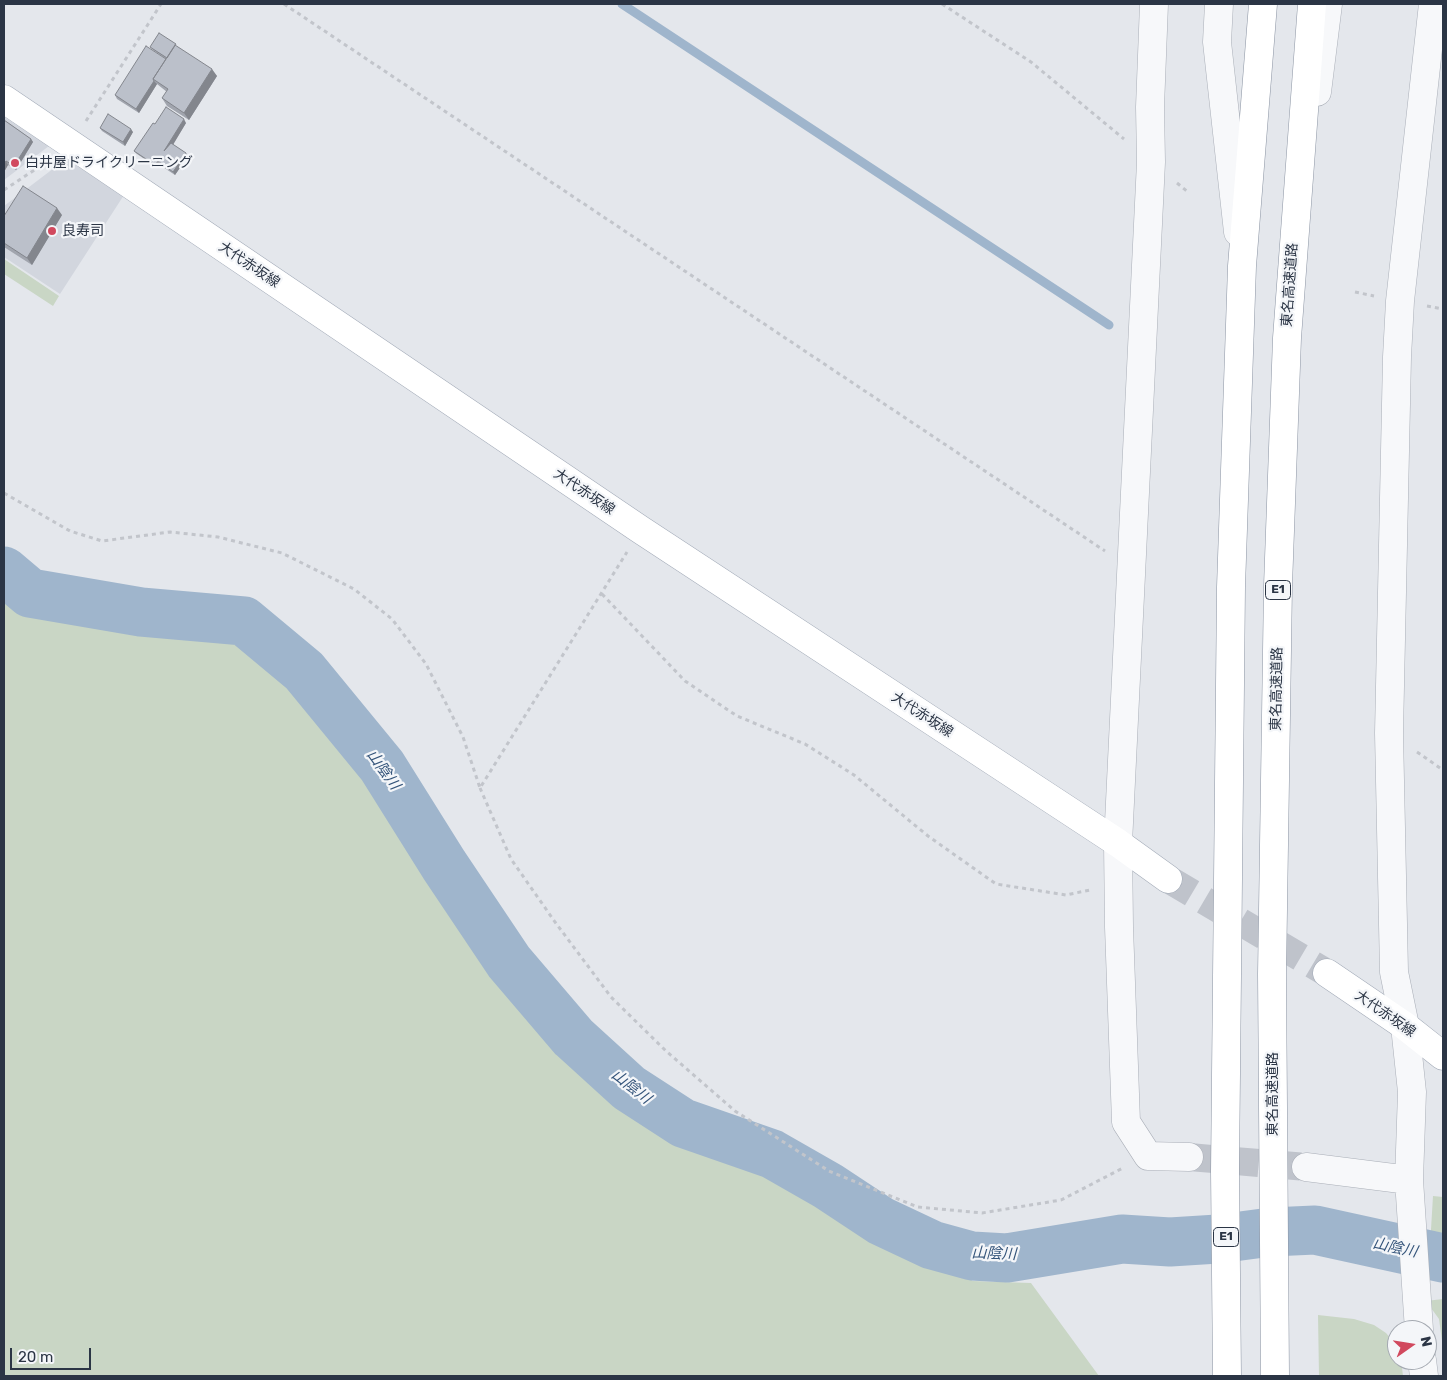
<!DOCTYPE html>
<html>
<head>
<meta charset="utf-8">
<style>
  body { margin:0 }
  #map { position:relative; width:1447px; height:1380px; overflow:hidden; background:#e4e7ec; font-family:Rubik,sans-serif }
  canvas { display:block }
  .frame { position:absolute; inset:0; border:5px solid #2b3545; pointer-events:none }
  .north { position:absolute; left:1387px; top:1320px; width:50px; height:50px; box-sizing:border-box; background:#f4f6f9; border:1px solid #a4a9b1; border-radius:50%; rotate:77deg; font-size:14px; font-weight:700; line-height:20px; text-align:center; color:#2b3545 }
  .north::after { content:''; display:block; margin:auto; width:18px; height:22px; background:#d1495e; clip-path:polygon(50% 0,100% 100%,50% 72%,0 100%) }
  .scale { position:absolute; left:10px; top:1348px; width:81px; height:22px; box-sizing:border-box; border:2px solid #2b3545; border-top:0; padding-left:6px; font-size:15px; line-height:18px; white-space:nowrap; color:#2b3545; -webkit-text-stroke:4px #f4f6f9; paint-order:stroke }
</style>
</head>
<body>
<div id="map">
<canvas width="1447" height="1380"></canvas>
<div class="frame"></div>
<div class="north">N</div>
<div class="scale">20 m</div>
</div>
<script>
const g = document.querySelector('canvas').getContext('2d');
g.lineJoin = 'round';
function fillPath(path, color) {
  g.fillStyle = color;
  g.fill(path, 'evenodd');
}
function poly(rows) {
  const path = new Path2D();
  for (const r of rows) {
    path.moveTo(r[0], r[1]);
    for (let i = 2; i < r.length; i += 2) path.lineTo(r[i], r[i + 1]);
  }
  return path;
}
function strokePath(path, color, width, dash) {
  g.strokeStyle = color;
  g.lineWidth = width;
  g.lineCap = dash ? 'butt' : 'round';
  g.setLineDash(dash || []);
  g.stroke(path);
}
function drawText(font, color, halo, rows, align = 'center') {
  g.font = font + ' Rubik,"Noto Sans JP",sans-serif';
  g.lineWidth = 4.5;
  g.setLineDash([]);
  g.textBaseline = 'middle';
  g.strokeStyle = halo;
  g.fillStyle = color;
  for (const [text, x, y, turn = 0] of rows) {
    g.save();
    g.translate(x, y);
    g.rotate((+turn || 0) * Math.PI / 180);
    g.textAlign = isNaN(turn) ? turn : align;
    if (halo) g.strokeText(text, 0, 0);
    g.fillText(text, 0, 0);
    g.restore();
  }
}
const built = poly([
  [4,117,49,146,4,180],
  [66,159,124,195,60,294,4,257,4,206]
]);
const green = poly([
  [4,259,59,296,53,306,4,274],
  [4,579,55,613,170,629,247,635,312,699,377,782,492,967,575,1065,670,1136,763,1169,861,1216,973,1281,1031,1283,1099,1376,4,1376],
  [1433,1196,1443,1197,1443,1251,1430,1246],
  [1443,1299,1443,1348,1439,1319,1426,1301],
  [1318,1315,1354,1319,1374,1325,1386,1333,1397,1346,1397,1360,1401,1360,1403,1376,1319,1376]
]);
const stream = poly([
  [622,4,1109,325]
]);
const river = poly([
  [4,571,30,593,141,612,244,621,304,671,382,766,444,865,509,962,573,1037,629,1088,683,1123,772,1154,828,1186,881,1221,932,1245,972,1256,1007,1258,1122,1239,1170,1242,1218,1239,1271,1232,1315,1230,1443,1258]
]);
const minorTunnel = poly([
  [1189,1157,1306,1167]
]);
const majorTunnel = poly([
  [1168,879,1327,973]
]);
const path = poly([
  [284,4,1105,551],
  [942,4,1031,62,1124,139],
  [86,121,161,4],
  [1177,183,1188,192],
  [4,190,48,161],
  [1355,292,1374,296],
  [1427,306,1443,309],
  [4,493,70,531,102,541,170,532,218,537,282,553,354,589,392,619,426,664,463,737,480,788,627,552],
  [602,594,685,681,737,716,805,744,854,775,928,836,996,884,1066,895,1090,890],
  [1417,752,1443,770],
  [480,788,511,859,555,922,611,997,666,1051,735,1111,829,1171,918,1207,982,1213,1061,1200,1123,1168]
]);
const minor = poly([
  [1154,4,1150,107,1151,162,1118,843,1119,927,1126,1122,1148,1156,1189,1157],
  [1219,4,1217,42,1238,232],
  [1317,92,1328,4],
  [1306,1167,1409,1180],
  [1419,1330,1409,1180,1412,1092,1405,1026,1394,972,1389,733,1397,357,1400,301,1433,4],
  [1422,1360,1424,1376]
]);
const major = poly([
  [4,99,641,530,1118,843,1168,879],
  [1327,973,1405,1026,1443,1056]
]);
const highway = poly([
  [1227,1376,1225,1171,1231,587,1242,266,1263,4],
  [1275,1376,1272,974,1278,586,1287,338,1312,4]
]);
const wall = poly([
  [150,47,178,47,217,76,189,120,167,106,162,98,167,92,157,84,139,113,117,99,115,95,166,59,153,50],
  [4,120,31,139,33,142,16,170,8,165,4,172],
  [186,123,173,144,188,156,175,175,160,165,158,168,137,154,134,151,155,124],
  [100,128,133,132,125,146,102,131],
  [62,215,32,265,4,247,4,216]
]);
const shadedWall = poly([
  [212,69,217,76,189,120,184,113],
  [154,81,157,84,139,113,136,109],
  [184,119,186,123,167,155,164,151],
  [131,129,133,132,125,146,123,142],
  [31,139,33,142,16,170,14,166],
  [186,153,188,156,175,175,173,172],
  [6,161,8,165,4,172,4,164],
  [158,161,160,165,158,168,155,165],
  [57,208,62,215,32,265,27,258]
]);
const building = poly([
  [159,33,176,44,167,58,150,47,159,33],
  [175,45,212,69,184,113,162,98,168,89,153,79,175,45],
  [146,46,166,59,153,79,154,81,136,109,115,95,146,46],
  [166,107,184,119,164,151,171,143,186,153,173,172,158,161,155,165,134,151,153,123,155,124,166,107],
  [108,114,131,129,123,142,100,128,108,114],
  [4,120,31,139,14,166,6,161,4,164,4,120],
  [23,186,57,208,27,258,4,243,4,216,23,186]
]);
const markers = [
  [15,163,5,"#d1495e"],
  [52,231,5,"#d1495e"]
];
const shields = [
  [1278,590,25],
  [1226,1237,25]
];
const shieldNames = [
  ["E1",1278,590],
  ["E1",1226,1237]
];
const poiNames = [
  ["白井屋ドライクリーニング",25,163],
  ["良寿司",62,231]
];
const streetNames = [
  ["大代赤坂線",249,265,34],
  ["東名高速道路",1290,285,-86],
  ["大代赤坂線",584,492,34],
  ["東名高速道路",1277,689,-89],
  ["大代赤坂線",922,715,33],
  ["大代赤坂線",1385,1014,35],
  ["東名高速道路",1273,1094,-90]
];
const waterNames = [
  ["山陰川",383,770,54],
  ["山陰川",631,1087,38],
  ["山陰川",1395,1248,12],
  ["山陰川",994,1254,2]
];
fillPath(built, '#d2d6de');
fillPath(green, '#c9d6c5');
strokePath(stream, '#9fb5cc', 9);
strokePath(river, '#9fb5cc', 49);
strokePath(minorTunnel, '#bfc3cb', 28, [28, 14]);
strokePath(majorTunnel, '#bfc3cb', 28, [28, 14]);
strokePath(minor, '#a9aeb7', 29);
strokePath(major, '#a3abb8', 29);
strokePath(highway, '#8b94a3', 29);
strokePath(path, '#c2c5cb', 3, [4, 4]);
strokePath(minor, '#f7f8fa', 28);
strokePath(major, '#fff', 28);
strokePath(highway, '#fff', 28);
fillPath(wall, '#a1a5ae');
fillPath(shadedWall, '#83868d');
fillPath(building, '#bbc0ca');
strokePath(building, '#83868d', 1);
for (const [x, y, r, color] of markers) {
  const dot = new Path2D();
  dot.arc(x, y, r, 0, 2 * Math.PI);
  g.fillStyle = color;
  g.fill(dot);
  strokePath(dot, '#f4f6f9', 2);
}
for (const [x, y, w] of shields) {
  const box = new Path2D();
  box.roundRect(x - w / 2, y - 9.5, w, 19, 4);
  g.fillStyle = '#f4f6f9';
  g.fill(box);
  strokePath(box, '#2b3545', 1);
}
drawText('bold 12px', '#2b3545', null, shieldNames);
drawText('14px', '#2b3545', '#f4f6f9', poiNames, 'left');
drawText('14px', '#2b3545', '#f4f6f9', streetNames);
drawText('italic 15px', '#34547a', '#f4f6f9', waterNames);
</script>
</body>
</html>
